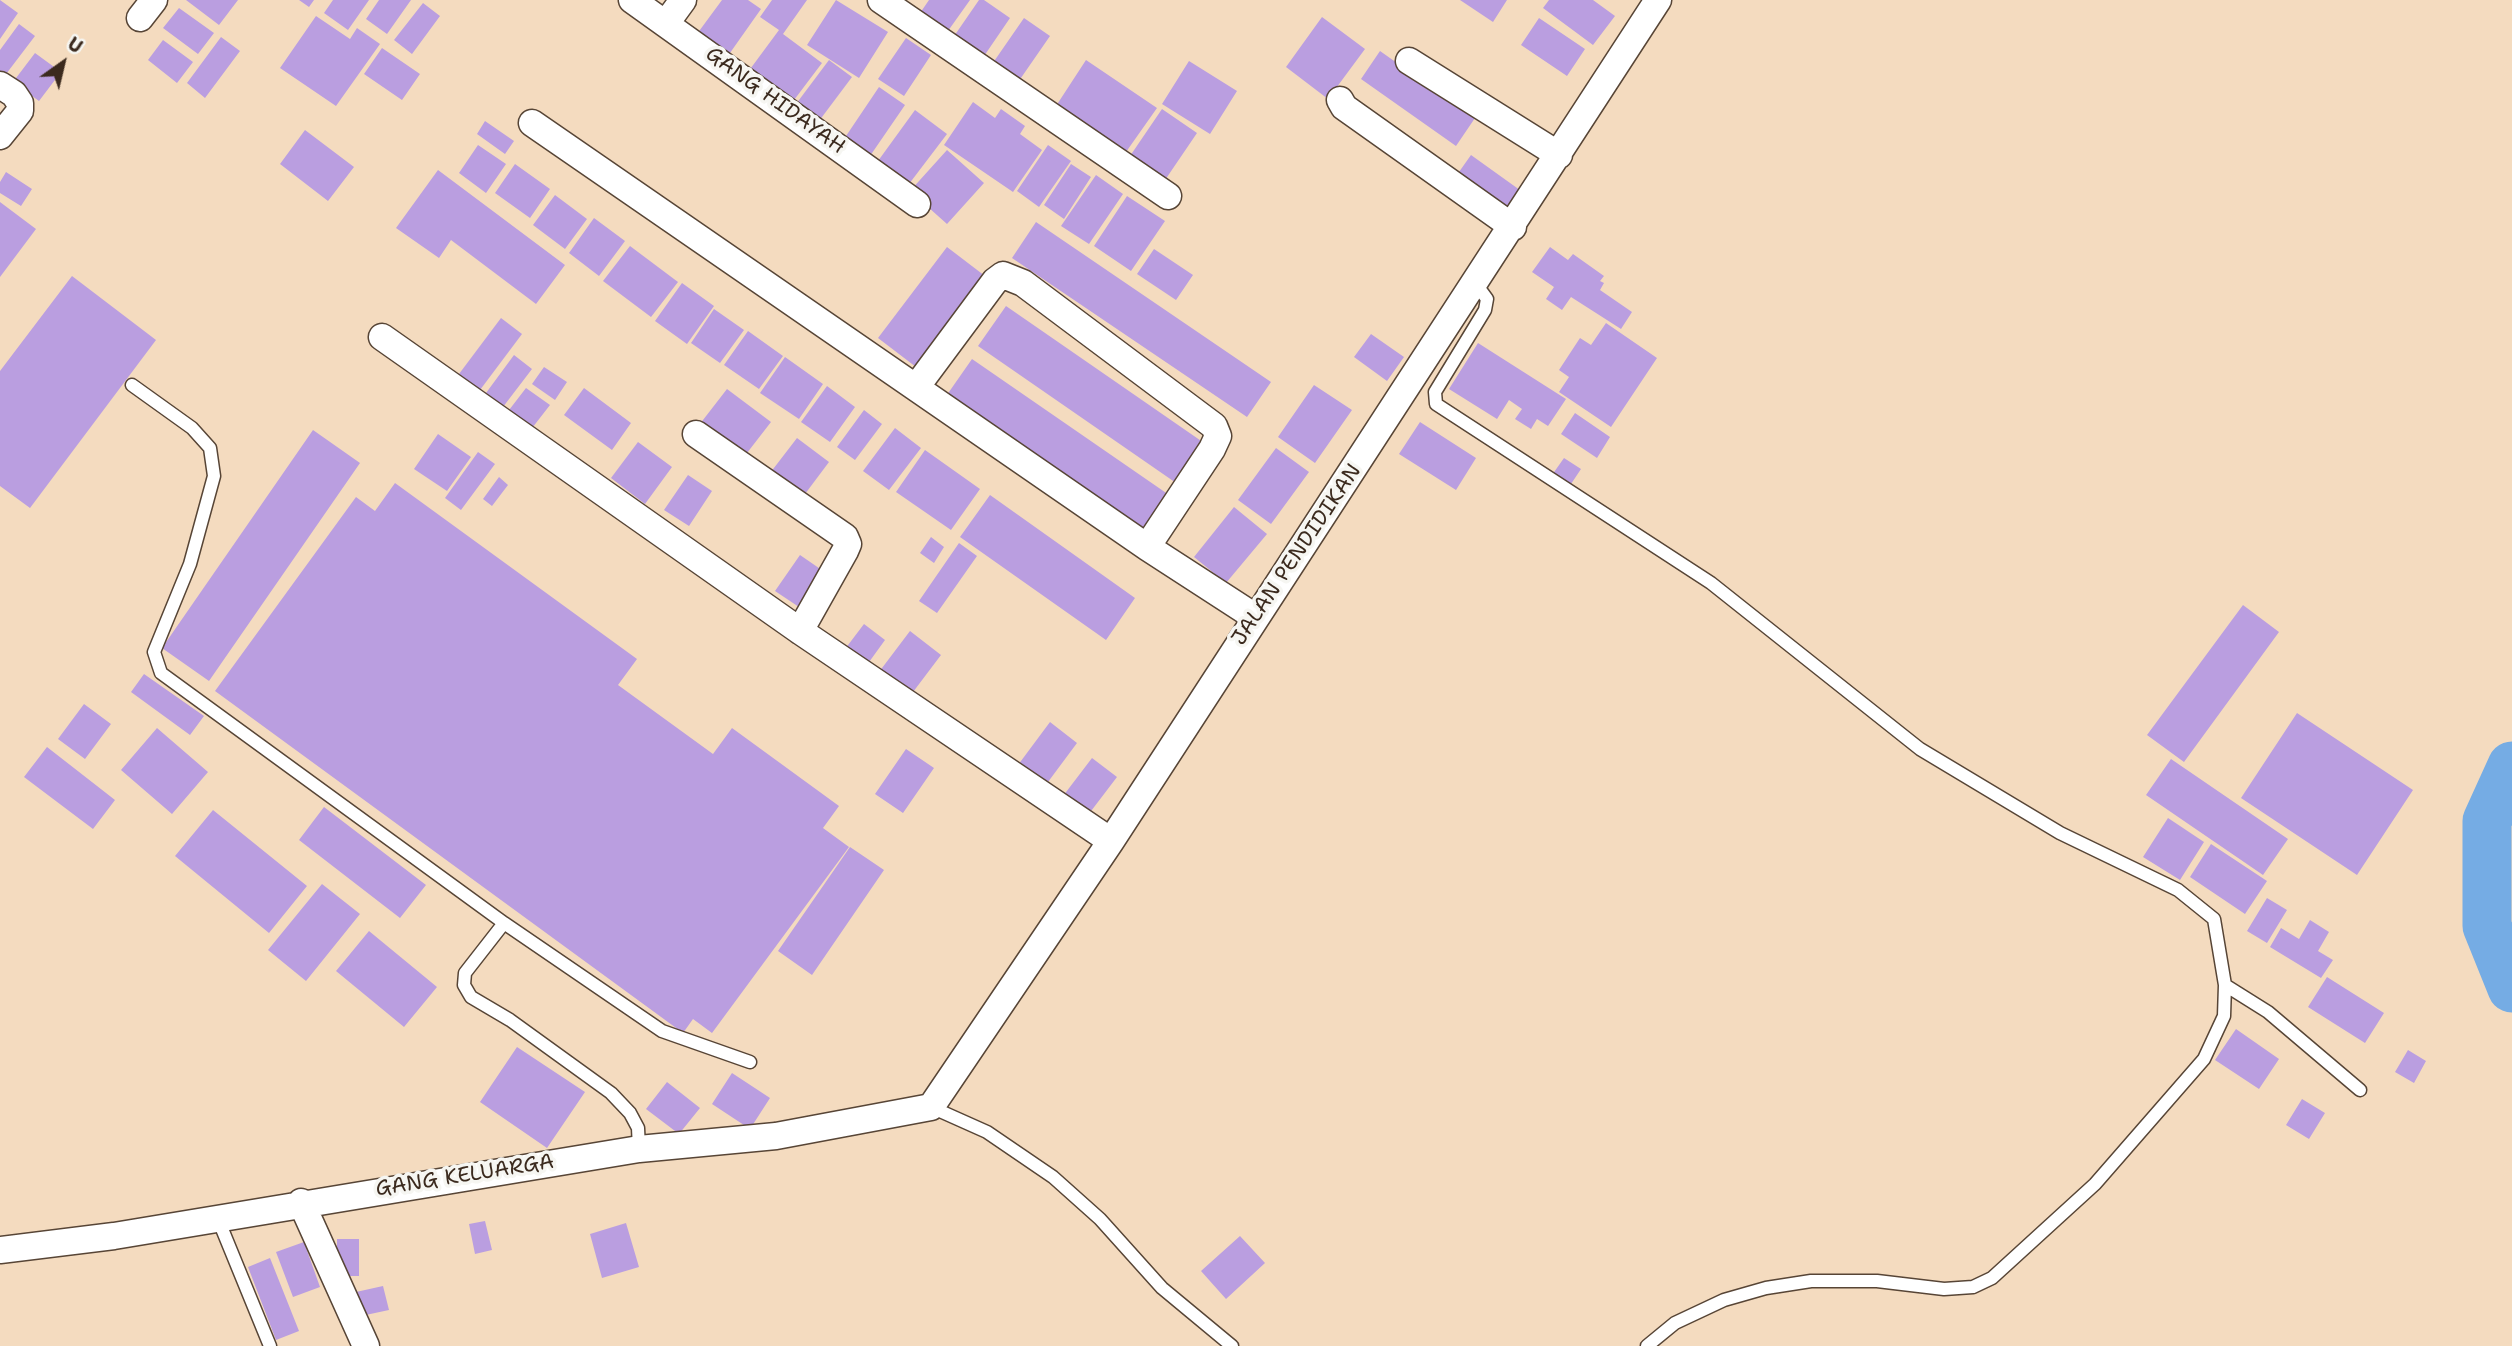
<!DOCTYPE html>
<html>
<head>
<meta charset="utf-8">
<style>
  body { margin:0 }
  #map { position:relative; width:2512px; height:1346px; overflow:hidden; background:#f4dbbf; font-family:"Shantell Sans",sans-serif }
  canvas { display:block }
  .north { position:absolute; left:28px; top:28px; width:70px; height:70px; -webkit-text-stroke:5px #f6f6f2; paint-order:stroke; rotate:34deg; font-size:19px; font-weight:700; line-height:28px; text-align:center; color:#3b2a1e }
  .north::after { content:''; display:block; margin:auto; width:24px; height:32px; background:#3b2a1e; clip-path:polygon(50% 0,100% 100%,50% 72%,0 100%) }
</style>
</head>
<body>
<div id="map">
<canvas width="2512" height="1346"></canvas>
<div class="north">U</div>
</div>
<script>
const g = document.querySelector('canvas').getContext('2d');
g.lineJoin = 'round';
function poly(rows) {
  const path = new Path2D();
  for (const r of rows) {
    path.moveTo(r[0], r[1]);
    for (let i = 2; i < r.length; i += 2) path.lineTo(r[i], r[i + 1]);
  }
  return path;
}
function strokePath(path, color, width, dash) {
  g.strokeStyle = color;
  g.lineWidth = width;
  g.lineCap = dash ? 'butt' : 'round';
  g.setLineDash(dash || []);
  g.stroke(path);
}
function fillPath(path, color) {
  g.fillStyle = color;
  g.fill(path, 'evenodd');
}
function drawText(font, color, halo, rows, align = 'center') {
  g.font = font + ' "Shantell Sans",sans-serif';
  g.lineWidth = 7;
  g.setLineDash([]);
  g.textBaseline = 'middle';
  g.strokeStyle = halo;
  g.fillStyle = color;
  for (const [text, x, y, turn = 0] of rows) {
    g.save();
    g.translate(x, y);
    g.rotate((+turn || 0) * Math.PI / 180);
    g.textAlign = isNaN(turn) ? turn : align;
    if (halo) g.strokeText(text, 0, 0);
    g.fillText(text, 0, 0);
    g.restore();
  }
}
const river = poly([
  [2512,766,2487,821,2487,926,2512,988]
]);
const building = poly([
  [0,0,18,13,0,39],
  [186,0,238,0,219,25],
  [299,0,314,0,309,7],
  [333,0,369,0,348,30,324,13],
  [379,0,411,0,387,34,366,19],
  [722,0,748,0,761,9,725,60,694,38],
  [772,0,807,0,783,34,822,63,788,108,745,76,779,30,760,17],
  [836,0,888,32,859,78,807,45],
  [929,0,970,0,943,38,916,19],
  [979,0,984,0,1010,18,980,62,950,42],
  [1460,0,1507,0,1493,22],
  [1549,0,1593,0,1615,16,1593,45,1543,8],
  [423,3,440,16,412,54,394,40],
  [179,8,214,33,198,54,163,28],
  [316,16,350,39,357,28,380,44,336,106,280,68],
  [1322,17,1365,49,1328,99,1286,67],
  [1024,18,1050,36,1014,88,988,70],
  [1539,18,1585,49,1567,76,1521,45],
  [19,24,35,36,0,82,0,50],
  [221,37,240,51,205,98,187,83],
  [906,38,931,55,904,96,878,79],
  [163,40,193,62,177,83,148,60],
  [382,48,420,74,402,100,364,74],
  [1380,51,1475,118,1456,146,1361,79],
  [35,53,61,72,39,101,13,82],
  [829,60,852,77,816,125,793,108],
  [1086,60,1157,108,1126,152,1056,106],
  [1189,61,1237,91,1210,134,1162,104],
  [879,87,905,105,870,156,844,139],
  [973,102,995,118,1001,109,1025,126,1020,134,1042,150,1013,192,944,145],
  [1162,109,1197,133,1163,183,1128,159],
  [915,110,947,134,909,184,878,161],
  [485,121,514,141,505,154,477,134],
  [305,130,354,167,328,201,280,164],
  [478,145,506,164,486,193,459,173],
  [1048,145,1071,161,1039,207,1017,191],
  [947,150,984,183,947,224,910,191],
  [1471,155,1524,193,1507,217,1454,179],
  [515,164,550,189,530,218,495,193],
  [1071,164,1091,177,1064,219,1044,205],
  [438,170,565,265,536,304,451,240,439,258,396,228],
  [6,172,32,189,21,206,0,193,0,182],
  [1096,175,1123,194,1089,244,1061,226],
  [555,195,587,219,565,249,533,225],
  [1127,196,1165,221,1131,271,1094,246],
  [0,202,36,229,0,277],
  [594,218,625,241,599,276,569,253],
  [1036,222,1271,382,1247,417,1012,258],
  [630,246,678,282,651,317,603,281],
  [947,247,985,276,916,367,878,338],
  [1550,247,1568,260,1573,254,1604,276,1600,281,1604,283,1600,290,1632,312,1621,329,1571,297,1562,310,1546,299,1554,287,1532,272],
  [1154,249,1193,275,1176,300,1137,274],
  [72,276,156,340,30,508,0,486,0,371],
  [682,283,714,306,687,344,655,321],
  [1006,306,1207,445,1179,485,978,346],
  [714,309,744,330,720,363,691,343],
  [501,318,522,334,480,390,459,374],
  [1606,323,1657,358,1611,427,1559,392,1569,377,1559,370,1580,338,1591,345],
  [748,331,783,356,759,389,724,365],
  [1371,334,1404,357,1387,381,1354,357],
  [1478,343,1566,399,1548,426,1537,419,1531,429,1515,419,1522,409,1509,400,1497,419,1449,389],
  [514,355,532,369,503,407,486,393],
  [785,357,823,384,799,419,760,393],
  [972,359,1172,497,1142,541,942,402],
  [544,367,567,382,555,400,532,384],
  [1314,385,1352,410,1315,463,1278,437],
  [827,386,855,407,830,442,801,422],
  [526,388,550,405,529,432,506,414],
  [584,388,631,423,612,450,564,415],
  [727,389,771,422,740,462,696,429],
  [864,410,882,424,855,460,837,447],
  [1575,413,1610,437,1597,458,1561,434],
  [1420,422,1476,458,1456,490,1399,454],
  [895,428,921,448,889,490,863,471],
  [313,430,360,463,209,681,162,648],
  [438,434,471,457,447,491,414,469],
  [797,438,829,462,799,502,767,477],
  [638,442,672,467,645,504,611,478],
  [1276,448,1309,472,1271,524,1238,500],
  [925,450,980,489,951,530,896,492],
  [478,452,495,464,461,510,445,498],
  [1564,458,1581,469,1569,487,1552,475],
  [688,475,712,491,689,526,664,510],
  [499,477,508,485,492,506,483,499],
  [395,483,637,659,618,685,713,754,732,728,839,806,823,828,849,847,712,1033,693,1019,683,1033,215,691,356,497,375,511],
  [990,495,1135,598,1106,640,960,537],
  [1234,507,1267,534,1226,583,1194,557],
  [931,537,944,547,934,563,920,553],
  [959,543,977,556,937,613,919,601],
  [800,555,829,575,805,611,775,591],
  [2243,605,2279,632,2184,762,2147,735],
  [864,624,885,640,864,669,842,653],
  [910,631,941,655,910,696,879,672],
  [144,674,204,716,190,735,131,692],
  [84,704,111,724,85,759,58,739],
  [2297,713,2413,790,2357,875,2241,798],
  [1050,722,1077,743,1045,786,1018,765],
  [157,728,208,772,172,814,121,770],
  [47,747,115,800,93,829,24,777],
  [906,749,934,768,903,813,875,794],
  [1092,758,1117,777,1085,819,1060,800],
  [2171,759,2288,839,2263,875,2146,795],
  [324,807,426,885,400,918,299,840],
  [213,810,307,886,269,933,175,856],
  [2168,818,2204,842,2180,880,2143,857],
  [2211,844,2267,881,2245,914,2190,877],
  [850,847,884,870,812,975,778,951],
  [322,884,360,914,306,981,268,950],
  [2267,898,2287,910,2267,943,2247,931],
  [2310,920,2329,932,2318,951,2333,960,2321,978,2270,947,2281,928,2299,939],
  [369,931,437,987,404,1027,336,971],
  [2327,977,2384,1013,2365,1043,2308,1007],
  [2236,1029,2279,1059,2259,1089,2215,1060],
  [517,1047,585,1092,547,1148,480,1102],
  [2408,1050,2426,1061,2414,1083,2395,1072],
  [732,1073,770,1098,750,1129,712,1104],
  [667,1082,700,1108,679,1134,646,1109],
  [2302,1099,2325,1113,2309,1139,2286,1125],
  [485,1221,492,1250,475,1254,469,1224],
  [626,1223,639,1267,602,1278,590,1234],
  [1240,1236,1265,1263,1226,1299,1201,1271],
  [337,1239,359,1239,359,1276,337,1276],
  [304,1242,320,1287,293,1297,276,1252],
  [270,1258,299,1331,276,1340,248,1267],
  [383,1286,389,1310,361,1316,356,1292]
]);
const lane = poly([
  [1476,284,1487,299,1485,310,1435,392,1436,404,1711,583,1920,749,2060,833,2178,890,2214,919,2225,985,2224,1016,2204,1059,2095,1184,1992,1278,1973,1287,1944,1289,1877,1281,1811,1281,1766,1288,1724,1300,1675,1323,1647,1346],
  [132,385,192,428,210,448,214,476,190,564,154,652,161,673,504,923,465,973,464,985,471,997,510,1020,611,1093,630,1113,638,1128,639,1149],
  [504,923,662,1031,750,1062],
  [2225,985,2268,1012,2360,1090],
  [931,1107,987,1132,1053,1177,1100,1219,1162,1288,1232,1346],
  [218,1219,270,1346]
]);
const street = poly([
  [632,0,917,204],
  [881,0,1168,196],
  [140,18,154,0],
  [667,22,683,0],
  [1409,61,1559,155],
  [0,85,14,94,20,103,20,111,0,136],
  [1340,100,1344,107,1513,227],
  [532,123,1147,547,1255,617],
  [382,337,800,631,1111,841],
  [917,386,995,281,1003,275,1023,283,1214,426,1218,436,1212,449,1147,547],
  [696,434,845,537,848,544,845,551,800,631],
  [301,1202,366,1346],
  [0,1250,114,1236,639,1149,776,1136,931,1107,1111,841,1658,0]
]);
const streetNames = [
  ["GANG HIDAYAH",775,101,36],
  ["JALAN PENDIDIKAN",1297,555,-56],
  ["GANG KELUARGA",465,1176,-9]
];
strokePath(river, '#75ace4', 49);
fillPath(building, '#ba9ee0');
strokePath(lane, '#574536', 15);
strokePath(street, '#574536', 29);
strokePath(lane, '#fff', 12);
strokePath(street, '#fff', 26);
drawText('21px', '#3b2a1e', '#f6f6f2', streetNames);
</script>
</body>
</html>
